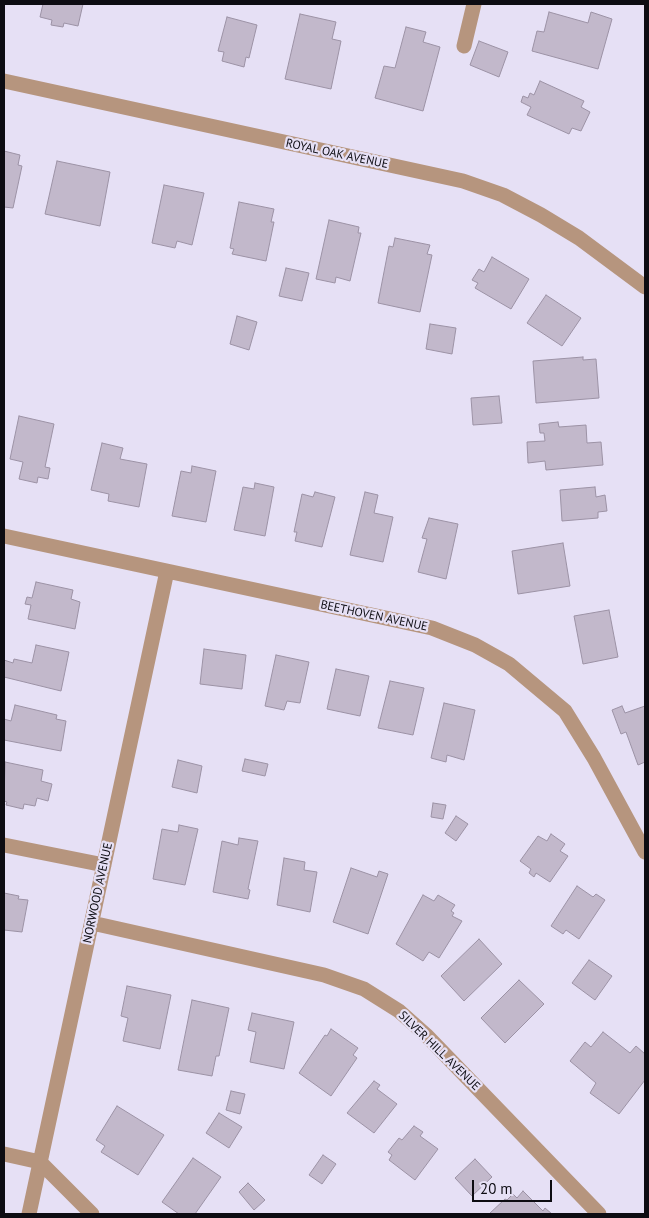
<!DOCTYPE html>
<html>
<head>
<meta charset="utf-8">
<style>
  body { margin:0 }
  #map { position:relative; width:649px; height:1218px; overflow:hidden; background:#e6e0f5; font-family:"PT Sans",sans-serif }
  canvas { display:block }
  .frame { position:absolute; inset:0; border:5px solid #0d0c12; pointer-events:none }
  .scale { position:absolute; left:472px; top:1180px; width:80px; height:22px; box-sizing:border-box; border:2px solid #0d0c12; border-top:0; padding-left:6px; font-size:15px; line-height:18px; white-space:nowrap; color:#0d0c12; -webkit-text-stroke:4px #e6e0f5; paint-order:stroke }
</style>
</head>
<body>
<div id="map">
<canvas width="649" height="1218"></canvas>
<div class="frame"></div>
<div class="scale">20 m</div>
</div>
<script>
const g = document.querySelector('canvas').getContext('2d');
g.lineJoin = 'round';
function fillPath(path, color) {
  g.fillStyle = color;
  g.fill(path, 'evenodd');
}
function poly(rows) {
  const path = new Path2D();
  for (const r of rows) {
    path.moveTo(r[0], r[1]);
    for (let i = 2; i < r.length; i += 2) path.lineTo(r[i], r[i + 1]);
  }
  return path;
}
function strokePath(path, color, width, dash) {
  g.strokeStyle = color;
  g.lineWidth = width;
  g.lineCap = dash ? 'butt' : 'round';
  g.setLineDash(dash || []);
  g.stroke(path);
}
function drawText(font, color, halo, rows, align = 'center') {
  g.font = font + ' "PT Sans",sans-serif';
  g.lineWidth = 4.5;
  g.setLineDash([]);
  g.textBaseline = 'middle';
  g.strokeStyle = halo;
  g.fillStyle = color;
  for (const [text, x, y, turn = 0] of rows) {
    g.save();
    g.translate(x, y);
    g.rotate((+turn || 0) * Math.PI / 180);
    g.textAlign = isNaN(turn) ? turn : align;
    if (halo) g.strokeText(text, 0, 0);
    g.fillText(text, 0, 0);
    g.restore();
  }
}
const building = poly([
  [43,4,83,4,78,26,64,23,63,27,51,25,52,20,40,17,43,4],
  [549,12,588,23,591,12,612,19,598,69,532,51,537,31,544,32,549,12],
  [300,14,336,22,332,39,341,41,331,89,285,79,300,14],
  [227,17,257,25,249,58,246,57,244,67,222,61,224,52,218,51,227,17],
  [406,27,426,32,423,42,440,47,423,111,375,98,384,66,395,68,406,27],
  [479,41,508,52,499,77,470,65,479,41],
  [540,81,584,101,581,107,590,112,581,131,572,128,569,134,527,115,531,107,521,102,523,96,528,98,530,93,534,95,540,81],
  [4,151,20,155,18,165,22,166,13,208,4,207,4,151],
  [57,161,110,172,100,226,45,214,57,161],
  [164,185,204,193,192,245,177,241,175,248,152,243,164,185],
  [239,202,274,209,271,222,274,222,266,261,232,254,234,249,230,248,239,202],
  [329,220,359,227,358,233,361,233,350,281,336,277,335,283,316,279,329,220],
  [395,238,430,245,427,254,432,255,420,312,378,303,389,246,393,247,395,238],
  [492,257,529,279,511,309,475,288,478,283,472,280,479,269,484,272,492,257],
  [286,268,309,273,302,301,279,296,286,268],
  [546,295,581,318,562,346,527,323,546,295],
  [237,316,257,322,249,350,230,344,237,316],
  [430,324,456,328,452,354,426,349,430,324],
  [583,357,583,360,596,359,599,398,536,403,533,361,583,357],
  [499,396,502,423,473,425,471,398,499,396],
  [19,416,54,424,45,467,50,468,48,479,38,477,37,483,19,479,23,462,10,459,19,416],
  [558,422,559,427,586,425,587,443,601,442,603,465,546,470,545,461,528,463,527,442,545,441,544,433,540,433,539,424,558,422],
  [102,443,123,448,120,459,147,464,139,507,108,501,109,494,91,490,102,443],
  [192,466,216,471,206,522,172,516,181,471,191,473,192,466],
  [255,483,274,487,265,536,234,530,243,487,254,489,255,483],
  [595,487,596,497,605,495,607,511,598,512,598,518,562,521,560,490,595,487],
  [315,492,335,497,322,547,295,541,297,532,294,532,302,494,313,497,315,492],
  [365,492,378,495,374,513,393,517,383,562,350,555,365,492],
  [429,518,458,524,446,579,418,572,427,539,422,538,429,518],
  [563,543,570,586,518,594,512,551,563,543],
  [36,582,73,590,71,599,80,602,75,629,28,619,31,605,25,604,27,597,32,598,36,582],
  [609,610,618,657,583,664,574,616,609,610],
  [36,645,69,652,61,691,4,677,4,660,13,663,14,659,32,663,36,645],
  [204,649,246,655,242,689,200,684,204,649],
  [276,655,309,662,300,703,287,701,284,710,265,706,276,655],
  [336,669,369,676,360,716,327,709,336,669],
  [390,681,424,688,413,735,378,728,390,681],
  [444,703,475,710,464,760,447,755,446,762,431,758,444,703],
  [15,705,57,715,56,719,66,721,61,751,4,740,4,719,11,721,15,705],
  [622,706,625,713,645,706,645,762,638,765,626,732,621,734,612,710,622,706],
  [245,759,268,764,265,776,242,771,245,759],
  [178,760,202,766,197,793,172,787,178,760],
  [5,762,43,770,41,781,52,784,48,801,37,798,35,806,24,804,23,809,6,805,7,802,4,801,5,762],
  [433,803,446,805,443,819,431,817,433,803],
  [456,816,468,824,456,841,445,833,456,816],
  [179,825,198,829,185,885,153,879,162,829,178,832,179,825],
  [551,834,565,844,560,851,568,856,550,882,536,873,534,877,529,873,531,869,520,861,538,836,547,841,551,834],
  [239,838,258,841,248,889,250,890,248,899,213,892,222,841,238,845,239,838],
  [284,858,305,862,304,870,317,872,310,912,277,905,284,858],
  [351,868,377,877,379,871,388,874,368,934,333,922,351,868],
  [577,886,593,897,596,894,605,900,579,939,566,930,563,934,551,926,577,886],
  [4,893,19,896,18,899,28,900,22,932,4,930,4,893],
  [423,895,434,901,438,895,455,905,451,911,454,913,452,916,462,921,439,958,429,952,423,961,396,944,423,895],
  [479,939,502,964,464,1001,441,976,479,939],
  [589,960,612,976,595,1000,572,983,589,960],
  [519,980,544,1004,505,1043,481,1018,519,980],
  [127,986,171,995,160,1049,123,1041,128,1018,121,1016,127,986],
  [192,1000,229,1008,219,1056,216,1056,212,1076,178,1070,192,1000],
  [252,1013,294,1022,284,1069,250,1062,256,1032,248,1030,252,1013],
  [331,1029,358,1048,353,1055,357,1058,331,1096,299,1073,325,1035,327,1036,331,1029],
  [603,1032,630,1053,636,1046,645,1054,645,1080,619,1114,590,1093,596,1083,570,1061,585,1042,591,1047,603,1032],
  [374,1081,380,1085,377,1089,397,1104,374,1133,347,1113,374,1081],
  [231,1091,245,1094,240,1114,226,1110,231,1091],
  [117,1106,164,1135,138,1175,101,1152,105,1146,96,1140,117,1106],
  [219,1113,242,1127,229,1148,206,1133,219,1113],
  [414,1126,423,1132,420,1136,438,1149,415,1180,389,1160,392,1155,388,1152,399,1138,402,1140,414,1126],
  [323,1155,336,1164,322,1184,309,1175,323,1155],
  [193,1158,221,1177,195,1214,179,1214,162,1202,193,1158],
  [475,1159,492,1177,472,1196,455,1178,475,1159],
  [248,1183,265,1200,254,1210,239,1192,248,1183],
  [523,1191,543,1211,545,1208,552,1214,489,1214,505,1199,507,1200,513,1194,517,1198,523,1191]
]);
const minor = poly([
  [464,46,474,4],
  [4,81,463,181,503,195,541,215,579,238,645,287],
  [4,536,432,628,475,645,509,664,565,711,594,758,645,852],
  [4,845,104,865],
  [92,923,324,975,364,989,399,1011,426,1035,599,1214],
  [4,1154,40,1162,92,1214],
  [29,1214,167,571]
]);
const streetNames = [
  ["ROYAL OAK AVENUE",337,154,12],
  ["BEETHOVEN AVENUE",374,616,12],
  ["NORWOOD AVENUE",98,893,-78],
  ["SILVER HILL AVENUE",439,1051,44]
];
fillPath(building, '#c2b8cb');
strokePath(building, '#9c92a5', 1);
strokePath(minor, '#b6957e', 15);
drawText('12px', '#0d0c12', '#e6e0f5', streetNames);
</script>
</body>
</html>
